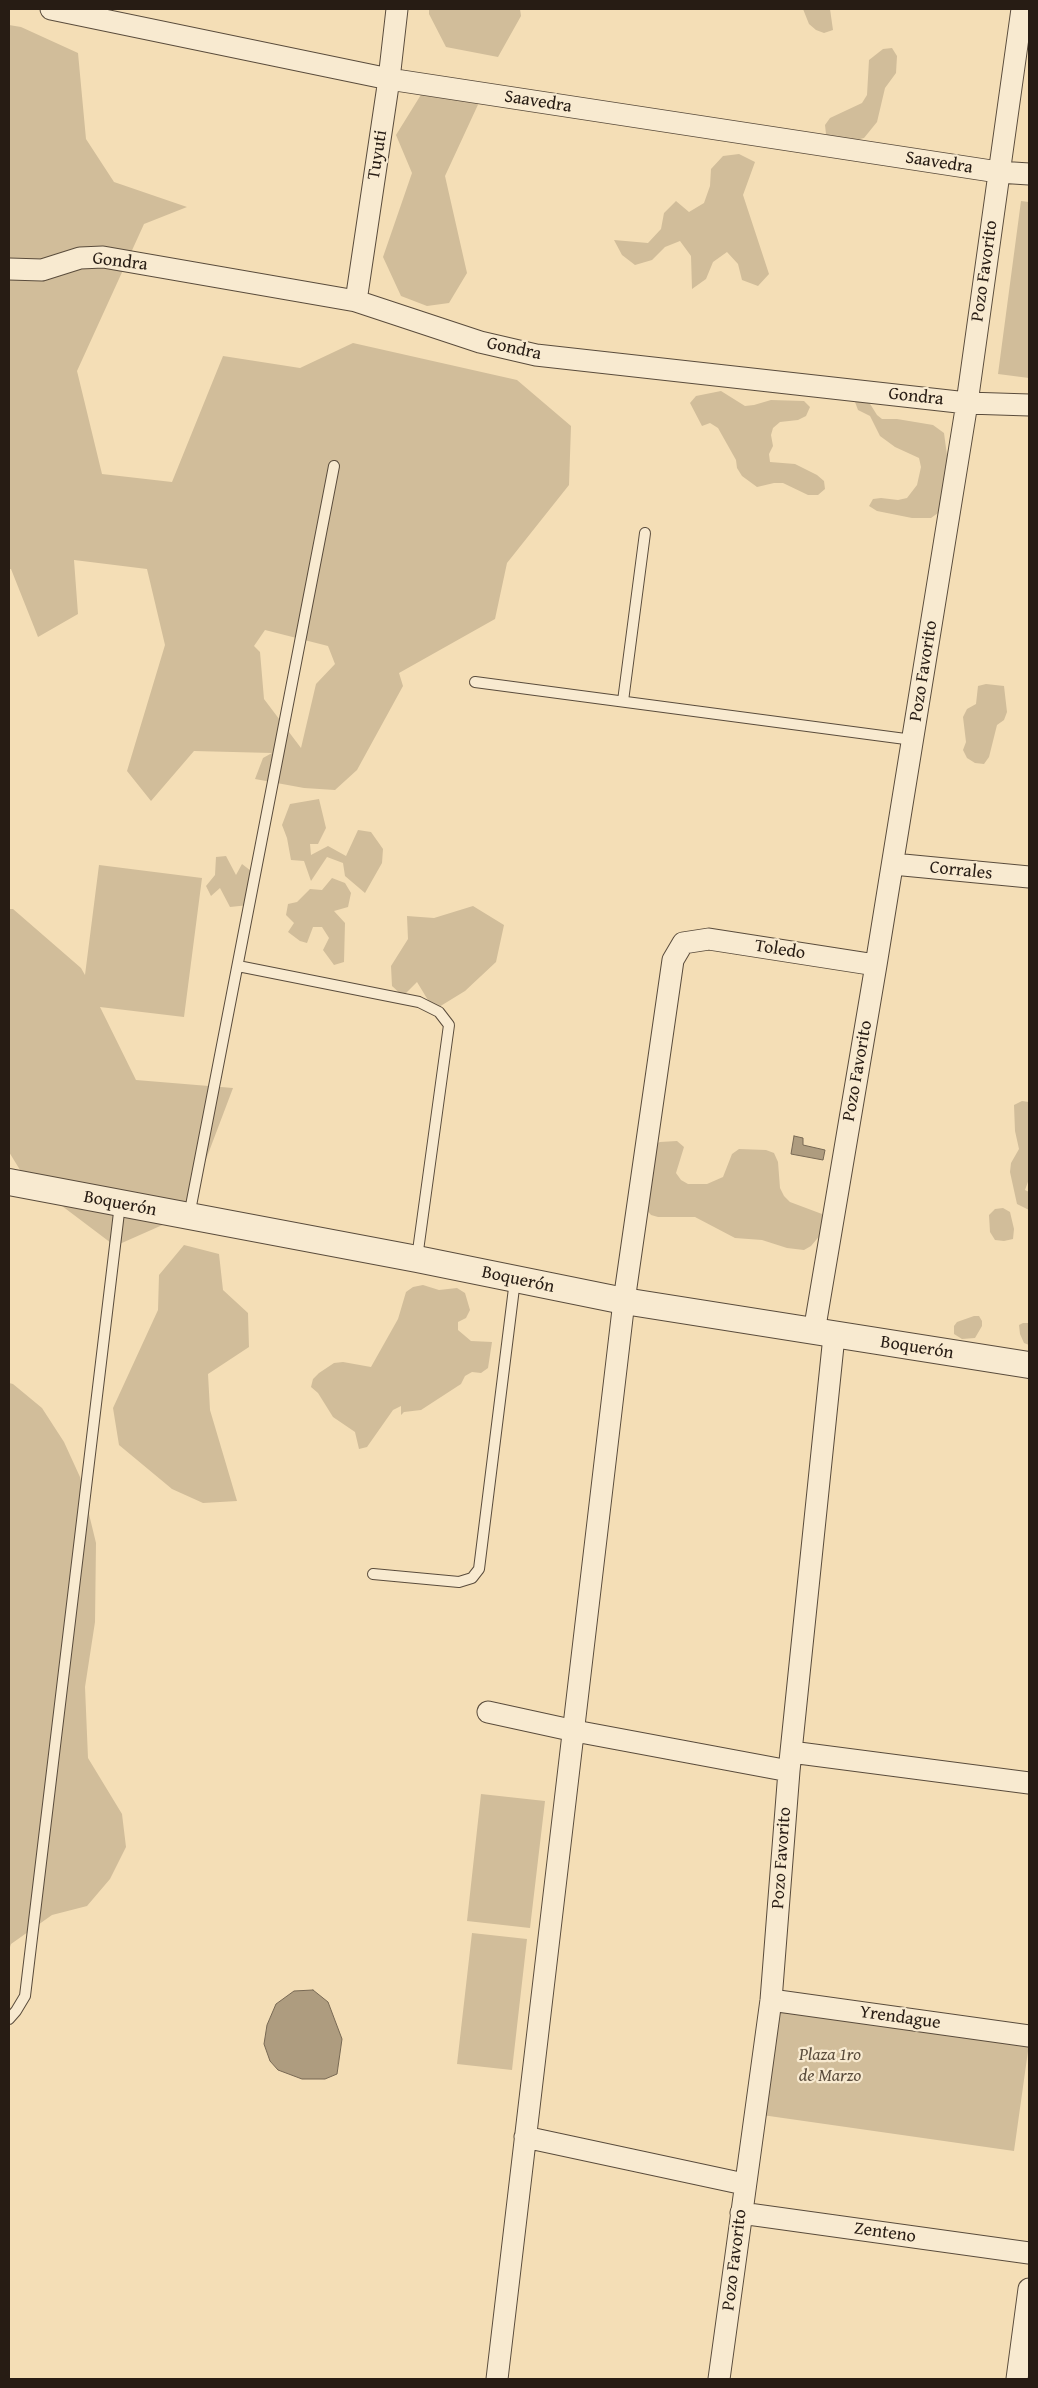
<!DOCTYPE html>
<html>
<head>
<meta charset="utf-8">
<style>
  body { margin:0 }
  #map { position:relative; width:1038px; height:2388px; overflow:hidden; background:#f4deb6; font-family:"Gentium Book Plus",serif }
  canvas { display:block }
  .frame { position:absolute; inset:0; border:10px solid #271c14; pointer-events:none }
</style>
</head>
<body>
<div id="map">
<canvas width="1038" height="2388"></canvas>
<div class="frame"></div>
</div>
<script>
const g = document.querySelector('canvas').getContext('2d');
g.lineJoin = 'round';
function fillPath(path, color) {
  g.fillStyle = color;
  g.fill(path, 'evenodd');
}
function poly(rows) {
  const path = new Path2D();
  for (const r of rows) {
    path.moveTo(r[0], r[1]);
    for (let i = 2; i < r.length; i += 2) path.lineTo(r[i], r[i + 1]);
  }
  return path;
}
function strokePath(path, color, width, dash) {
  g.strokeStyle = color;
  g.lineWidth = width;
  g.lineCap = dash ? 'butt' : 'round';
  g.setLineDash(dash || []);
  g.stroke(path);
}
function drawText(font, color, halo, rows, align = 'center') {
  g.font = font + ' "Gentium Book Plus",serif';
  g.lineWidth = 4.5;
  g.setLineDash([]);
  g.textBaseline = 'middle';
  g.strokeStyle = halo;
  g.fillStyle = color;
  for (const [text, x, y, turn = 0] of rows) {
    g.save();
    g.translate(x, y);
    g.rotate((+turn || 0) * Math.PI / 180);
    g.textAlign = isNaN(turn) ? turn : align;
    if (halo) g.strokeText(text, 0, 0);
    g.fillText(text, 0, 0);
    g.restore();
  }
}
const green = poly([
  [429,9,520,9,521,16,498,57,446,47,429,14],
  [803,9,830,9,833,30,824,33,816,30,809,24],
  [9,25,21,27,78,53,86,139,114,182,187,207,144,224,77,371,102,474,172,482,223,356,300,368,353,343,517,380,571,426,569,485,507,563,495,619,399,673,403,686,357,770,335,790,304,788,255,779,263,758,272,753,194,751,151,801,127,771,165,645,147,569,74,560,78,614,38,637,11,569,9,569],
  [265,630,328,646,335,664,316,684,301,748,264,699,260,652,254,646],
  [892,48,897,56,896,73,885,88,877,122,864,138,848,142,832,139,826,134,825,125,830,118,862,103,867,95,869,60,883,49],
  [427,85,482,96,445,176,467,273,449,303,427,306,401,296,383,257,412,173,396,135],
  [739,154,755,162,743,195,769,274,758,286,742,280,738,264,727,252,713,262,706,279,692,289,691,256,680,241,665,247,652,260,635,265,622,255,614,240,648,243,661,229,664,213,676,201,689,212,704,203,710,186,711,169,723,156],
  [1021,201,1029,202,1029,378,998,374],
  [721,391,745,406,754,405,771,400,804,401,810,407,806,416,798,420,780,422,773,428,771,435,773,446,769,454,770,462,795,464,817,475,824,481,825,489,818,495,808,495,783,483,774,483,757,487,742,476,737,468,736,460,718,428,710,423,702,426,690,403,696,396],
  [858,399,867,399,877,415,882,419,897,419,933,425,944,433,950,478,938,513,931,518,912,518,877,511,869,506,873,499,881,498,898,500,907,498,917,485,921,467,919,458,895,447,880,436,870,416,858,410,855,402],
  [986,684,1004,686,1007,712,1004,720,997,725,989,757,984,764,975,763,967,758,963,750,966,742,963,717,967,709,976,704,978,686],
  [319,799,326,828,318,844,310,844,311,855,328,846,346,856,358,830,371,832,383,849,382,863,365,893,345,876,343,863,327,857,311,881,304,861,291,860,287,838,282,825,290,804],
  [226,856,236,875,242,864,255,874,249,905,230,907,220,888,211,896,206,886,215,875,216,857],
  [99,865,202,878,184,1017,100,1007,136,1080,233,1088,185,1215,115,1246,25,1178,9,1152,9,909,13,909,81,968,85,975],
  [332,878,345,883,351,893,348,907,334,911,345,923,344,962,334,965,323,950,329,938,322,927,313,927,307,943,300,941,288,932,294,923,286,915,288,904,297,902,310,889,322,890],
  [473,906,504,925,496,962,465,991,434,1010,417,982,403,996,392,986,391,966,408,939,407,916,434,918],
  [1022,1101,1029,1102,1029,1179,1025,1190,1029,1192,1029,1210,1017,1204,1010,1172,1011,1163,1019,1149,1015,1131,1014,1105],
  [677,1141,684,1147,676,1173,681,1180,688,1184,707,1184,723,1177,732,1154,739,1149,766,1150,774,1153,778,1162,780,1188,784,1196,790,1202,822,1214,826,1225,822,1233,811,1246,804,1250,787,1248,762,1240,735,1238,695,1217,658,1217,651,1215,645,1208,652,1146,660,1142],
  [1003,1208,1010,1212,1014,1229,1013,1239,1004,1241,995,1240,990,1232,989,1215,995,1209],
  [184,1245,219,1254,223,1290,248,1313,249,1347,208,1374,210,1410,237,1501,203,1503,172,1489,119,1445,113,1408,158,1310,159,1275],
  [423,1285,439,1290,457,1288,465,1293,470,1310,466,1318,458,1322,458,1330,471,1341,492,1342,488,1368,481,1373,472,1372,465,1376,461,1384,421,1410,404,1412,401,1415,401,1406,393,1410,367,1447,359,1449,355,1432,333,1417,318,1393,311,1387,313,1379,319,1373,334,1363,343,1362,371,1367,398,1319,406,1292,413,1287],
  [974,1316,979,1316,982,1321,982,1326,975,1338,962,1339,954,1334,954,1326,957,1322],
  [1023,1323,1029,1323,1029,1345,1024,1343,1020,1334,1019,1325],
  [9,1383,13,1384,42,1408,64,1442,80,1477,96,1543,95,1622,85,1687,88,1758,122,1814,126,1847,110,1879,87,1906,52,1915,11,1944,9,1950],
  [481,1794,545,1801,530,1928,467,1921],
  [472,1933,527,1939,512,2070,457,2064],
  [779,1999,1029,2044,1014,2151,762,2115]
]);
const water = poly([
  [794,1136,803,1138,803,1145,825,1150,823,1160,791,1154,794,1136],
  [313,1990,328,2002,342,2039,337,2074,325,2079,302,2079,278,2070,270,2061,264,2044,267,2025,276,2004,294,1991,313,1990]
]);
const service = poly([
  [475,682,913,740],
  [623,701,645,533],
  [238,966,419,1002,439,1012,449,1025,417,1258],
  [189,1216,334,466],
  [373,1574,459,1582,472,1578,479,1569,515,1280],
  [9,2019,16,2011,25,1996,120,1204]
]);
const minor = poly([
  [51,9,389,79,998,172,1029,174],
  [9,269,42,270,80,258,103,257,356,301,480,342,536,355,967,403,1029,405],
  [356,301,389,79,397,9],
  [893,864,1029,877],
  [814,1332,876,965,967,403,1022,9],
  [488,1712,575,1731,789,1771],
  [791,1752,1029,1783],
  [771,2000,1029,2036],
  [525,2137,744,2184],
  [741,2213,1029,2253],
  [497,2379,624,1301,673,960,683,943,709,939,876,965],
  [719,2379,771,2000,789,1771,834,1336],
  [1017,2379,1029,2289]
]);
const tertiary = poly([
  [9,1182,417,1259,624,1301,1029,1365]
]);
const streetNames = [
  ["Saavedra",538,102,9],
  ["Tuyuti",378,155,-81],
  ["Saavedra",939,163,9],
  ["Gondra",120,262,7],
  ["Pozo Favorito",985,271,-82],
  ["Gondra",514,349,12],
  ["Gondra",916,397,6],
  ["Pozo Favorito",924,671,-81],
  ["Corrales",961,871,6],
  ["Toledo",780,950,9],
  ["Pozo Favorito",858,1071,-80],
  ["Boquerón",120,1204,11],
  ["Boquerón",518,1280,12],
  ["Boquerón",917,1348,9],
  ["Pozo Favorito",782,1858,-86],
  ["Yrendague",900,2018,8],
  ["Zenteno",885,2233,8],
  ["Pozo Favorito",735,2260,-83]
];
const parkNames = [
  ["Plaza 1ro",830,2055],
  ["de Marzo",830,2076]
];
fillPath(green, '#d1bd9a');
fillPath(water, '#ae9c7f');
strokePath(water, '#786954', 1);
strokePath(service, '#5a4c3c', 12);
strokePath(minor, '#5a4c3c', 23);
strokePath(tertiary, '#5a4c3c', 28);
strokePath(service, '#f8ead0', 10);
strokePath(minor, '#f8ead0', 21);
strokePath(tertiary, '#f8ead0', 26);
drawText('18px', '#271c14', '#f8ead0', streetNames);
drawText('italic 18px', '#5a4c3c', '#f8ead0', parkNames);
</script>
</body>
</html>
